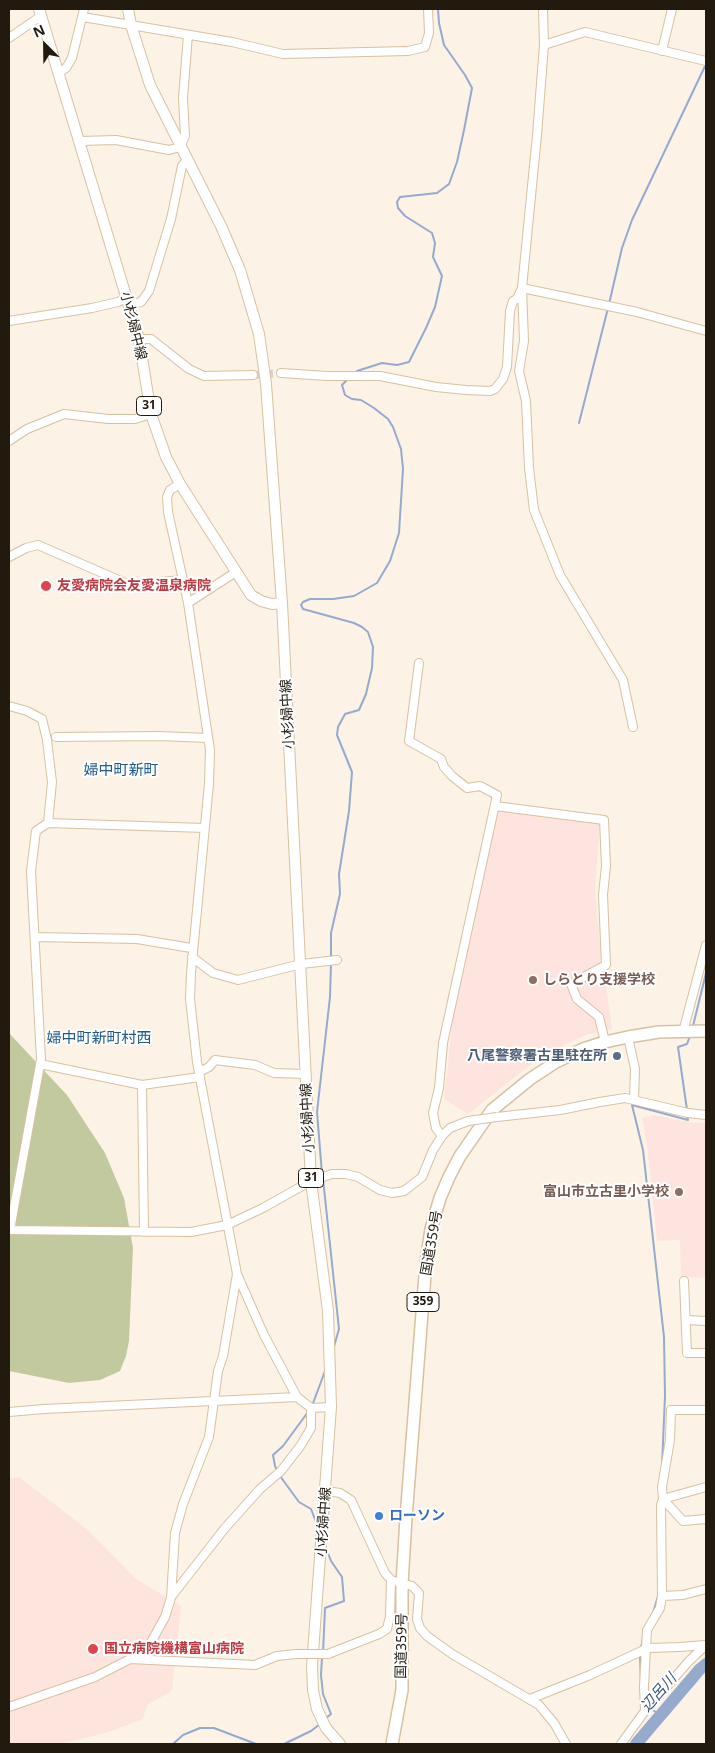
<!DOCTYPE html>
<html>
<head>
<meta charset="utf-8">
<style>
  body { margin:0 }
  #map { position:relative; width:715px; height:1753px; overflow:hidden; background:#fcf3e6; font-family:"Noto Sans",sans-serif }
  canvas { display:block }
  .frame { position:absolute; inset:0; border:10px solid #221a0e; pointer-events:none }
  .north { position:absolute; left:20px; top:20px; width:50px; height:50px; -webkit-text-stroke:4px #fff; paint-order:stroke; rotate:337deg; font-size:14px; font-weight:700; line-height:20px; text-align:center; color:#221a0e }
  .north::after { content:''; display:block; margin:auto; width:18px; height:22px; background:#221a0e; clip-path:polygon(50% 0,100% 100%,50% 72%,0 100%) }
</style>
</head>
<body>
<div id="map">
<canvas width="715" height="1753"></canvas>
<div class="frame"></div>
<div class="north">N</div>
</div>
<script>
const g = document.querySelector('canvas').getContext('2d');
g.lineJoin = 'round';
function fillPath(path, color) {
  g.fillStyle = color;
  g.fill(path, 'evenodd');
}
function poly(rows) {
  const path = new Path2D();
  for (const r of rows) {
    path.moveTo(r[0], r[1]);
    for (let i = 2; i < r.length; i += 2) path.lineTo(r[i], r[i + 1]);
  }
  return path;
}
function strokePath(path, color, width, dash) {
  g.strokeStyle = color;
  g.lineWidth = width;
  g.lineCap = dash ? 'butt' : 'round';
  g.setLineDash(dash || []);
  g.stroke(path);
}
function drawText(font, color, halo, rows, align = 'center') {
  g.font = font + ' "Noto Sans","Noto Sans JP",sans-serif';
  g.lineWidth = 4;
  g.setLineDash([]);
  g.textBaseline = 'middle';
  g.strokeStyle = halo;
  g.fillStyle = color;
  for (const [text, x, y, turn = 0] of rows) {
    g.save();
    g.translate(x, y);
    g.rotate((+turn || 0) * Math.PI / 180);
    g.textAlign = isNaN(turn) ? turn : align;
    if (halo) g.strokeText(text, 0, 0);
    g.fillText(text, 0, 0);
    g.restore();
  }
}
const education = poly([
  [498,810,600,824,595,889,600,942,612,1029,586,1035,542,1056,468,1114,444,1099,453,1017],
  [654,1115,694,1123,706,1122,706,1278,681,1277,680,1240,657,1241,647,1145,642,1118]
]);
const medical = poly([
  [19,1477,88,1530,135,1578,181,1606,172,1691,147,1705,143,1719,109,1732,60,1744,9,1744,9,1479]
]);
const forest = poly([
  [9,1033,67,1095,105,1153,124,1198,133,1248,129,1341,126,1356,120,1371,100,1380,69,1383,9,1371]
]);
const stream = poly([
  [609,304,622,248,632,220,706,64],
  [353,374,357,371,382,363,397,365,409,362,426,328,435,307,442,276,433,257,435,243,432,233,405,216,398,208,397,202,400,197,437,193,449,184,457,162,464,130,472,88,465,75,444,45,439,23,438,9],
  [579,423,608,308],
  [331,958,331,933,340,894,339,874,349,811,352,772,337,735,338,727,345,714,359,710,366,694,372,668,373,647,368,632,362,627,354,623,303,609,301,605,303,602,310,599,333,599,354,596,377,583,390,561,399,533,403,469,401,449,393,427,388,419,374,408,361,400,352,399,345,395,342,385,348,379],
  [693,1026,706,973],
  [687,1110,678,1047,687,1044,690,1036],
  [322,1174,317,1112,330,997,331,963],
  [323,1179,339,1329,333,1350],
  [312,1406,325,1371],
  [662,1466,665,1396,664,1337,643,1150,632,1105,688,1120,687,1115],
  [278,1472,275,1466,273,1455,283,1446,308,1412],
  [280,1476,299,1502,311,1509,318,1527],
  [653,1613,658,1596],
  [641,1648,644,1633],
  [323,1653,325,1608,344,1601,342,1577,331,1561,325,1545],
  [640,1655,641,1685],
  [322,1658,321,1675,323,1694,331,1714,325,1719],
  [648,1701,653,1710,661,1716],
  [173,1744,183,1735,200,1728,214,1728,256,1744],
  [284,1744,311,1731,320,1724]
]);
const river = poly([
  [636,1744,700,1669,706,1664]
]);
const minorTunnel = poly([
  [253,375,281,373]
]);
const minor = poly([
  [543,9,544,45,537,135,522,288,524,341,519,371,526,401,529,468,534,510,560,575,623,680,633,727],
  [83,17,232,42,283,54,408,51,425,47,429,33,428,9],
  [9,38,41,16],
  [544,45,585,32,706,61],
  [662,51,672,9],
  [59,73,66,68,72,58,84,9],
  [80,141,116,140,169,150,180,147,185,136,183,98,188,35],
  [522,288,637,312,706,331],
  [129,305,141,302,149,291,171,219,182,166,187,160],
  [9,321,92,308,118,302,126,298],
  [139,339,151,339,189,369,204,376,253,375],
  [281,373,327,376,380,376,436,387,466,390,490,391,495,389,503,379,507,367,510,311,513,301,517,299,521,290],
  [9,441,27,429,64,414,108,419,135,419,151,414],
  [180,484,170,490,167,497,168,512,188,603,210,750,209,784,191,973,190,999,197,1062,237,1274,264,1335,297,1397,311,1408,331,1407],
  [9,557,26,548,38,545,130,585,182,580],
  [188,603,236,572],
  [419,663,409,741,441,759,444,767,452,776,467,788,480,786,497,795,443,1043,439,1088,433,1113,436,1128,442,1136],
  [9,706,27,711,42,719,47,740,52,782,48,823],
  [56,737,159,736,208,738],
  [495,806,604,820,606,866,603,895,606,965,571,984,577,999,599,1017,605,1042],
  [35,937,137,939,191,948],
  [192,957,213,973,238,980,301,964,337,960],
  [683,1032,706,945],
  [628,1037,635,1069,634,1100],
  [40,1064,142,1085,144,1232],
  [199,1072,209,1067,215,1060,255,1065,274,1073,306,1074],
  [142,1085,200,1077],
  [497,1117,560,1110,600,1102,625,1098,688,1113,706,1115],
  [9,1230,191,1232,227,1225,263,1208,311,1181,332,1174,346,1174,358,1177,380,1190,392,1193,404,1191,422,1177,433,1150,442,1136,450,1128,468,1121],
  [10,1230,41,1059,31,871,36,831,48,823,205,828],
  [684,1281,687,1353,706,1353],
  [686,1320,706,1321],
  [706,1410,671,1410,670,1440,662,1487,663,1499,706,1487],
  [9,1412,44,1409,297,1397],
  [326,1491,340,1493,351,1500,385,1573,391,1580,412,1586,419,1593,417,1619,420,1628,427,1636,452,1654,539,1705,554,1723,566,1744],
  [706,1519,683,1521,663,1499,661,1505,662,1596,683,1595,706,1589],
  [171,1597,225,1528,260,1489,281,1471,301,1445,311,1428,311,1408],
  [328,1654,379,1634,387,1629,390,1616,391,1580],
  [130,1659,255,1665,277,1656,296,1654],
  [657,1698,689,1661,706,1645],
  [530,1699,590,1675,648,1648,679,1647,706,1645],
  [9,1707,95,1677,130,1659,150,1644,165,1617,171,1598,175,1533,183,1504,209,1437,218,1371,223,1356,237,1274],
  [621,1744,645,1711,644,1686,647,1630,660,1608,662,1596]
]);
const major = poly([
  [39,9,139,339,151,414,166,457,180,484,251,595,261,601,272,604,282,603],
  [128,9,131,25,150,85,221,226,240,270,259,334,266,384,282,603,311,1181,328,1311,331,1407,312,1666,313,1690,317,1709,326,1728,340,1744]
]);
const highway = poly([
  [392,1744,402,1690,402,1584,406,1518,426,1262,431,1229,440,1198,449,1177,460,1156,492,1110,530,1079,556,1062,583,1049,605,1042,628,1037,659,1032,706,1031]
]);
const minorBridge = poly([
  [468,1121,497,1117],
  [296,1654,328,1654]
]);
const markers = [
  [46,586,6,"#e0444e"],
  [533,980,5,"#8d6e63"],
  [617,1056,5,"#5c6f8a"],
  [679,1192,5,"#8d6e63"],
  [379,1516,5,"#3f7fe0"],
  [93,1649,6,"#e0444e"]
];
const shields = [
  [149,406,25],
  [311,1178,25],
  [423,1302,32]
];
const shieldNames = [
  ["31",149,406],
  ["31",311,1178],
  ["359",423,1302]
];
const streetNames = [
  ["小杉婦中線",133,326,76],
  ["小杉婦中線",288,714,-93],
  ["小杉婦中線",308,1118,-93],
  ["国道359号",432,1243,-80],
  ["小杉婦中線",324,1522,-86],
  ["国道359号",402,1646,-89]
];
const healthNames = [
  ["友愛病院会友愛温泉病院",57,586],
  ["国立病院機構富山病院",104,1649]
];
const educationNames = [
  ["しらとり支援学校",543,980],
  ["富山市立古里小学校",669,1192,"right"]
];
const serviceNames = [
  ["八尾警察署古里駐在所",607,1056]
];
const shopNames = [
  ["ローソン",389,1516]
];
const neighbourhoodNames = [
  ["婦中町新町",121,771],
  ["婦中町新町村西",99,1039]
];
const waterNames = [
  ["辺呂川",659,1693,-49]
];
fillPath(education, '#fee4de');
fillPath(medical, '#fde4dc');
fillPath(forest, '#c3c99f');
strokePath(stream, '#95aacd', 2);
strokePath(river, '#95aacd', 12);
strokePath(minorTunnel, '#dbd2c6', 8, [8, 4]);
strokePath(minor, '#d7c1a1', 10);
strokePath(major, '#d7c1a1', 12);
strokePath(highway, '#d7c1a1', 14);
strokePath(minor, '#fff', 8);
strokePath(major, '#fff', 10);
strokePath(highway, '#fff', 11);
strokePath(minorBridge, '#d7c1a1', 10, []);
strokePath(minorBridge, '#fff', 8);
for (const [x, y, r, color] of markers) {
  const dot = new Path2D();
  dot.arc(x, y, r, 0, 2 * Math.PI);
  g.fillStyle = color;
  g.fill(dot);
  strokePath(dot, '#fff', 2);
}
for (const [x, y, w] of shields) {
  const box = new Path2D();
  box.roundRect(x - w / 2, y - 9.5, w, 19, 4);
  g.fillStyle = '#fff';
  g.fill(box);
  strokePath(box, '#221a0e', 1);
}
drawText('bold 12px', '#221a0e', null, shieldNames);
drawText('14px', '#221a0e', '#fff', streetNames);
drawText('bold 14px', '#be3a42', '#fff', healthNames, 'left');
drawText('bold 14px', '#785e54', '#fff', educationNames, 'left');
drawText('bold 14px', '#4e5e75', '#fff', serviceNames, 'right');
drawText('bold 14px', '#366cbe', '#fff', shopNames, 'left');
drawText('15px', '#1f5a8b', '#fff', neighbourhoodNames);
drawText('italic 15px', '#395585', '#fff', waterNames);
</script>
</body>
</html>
